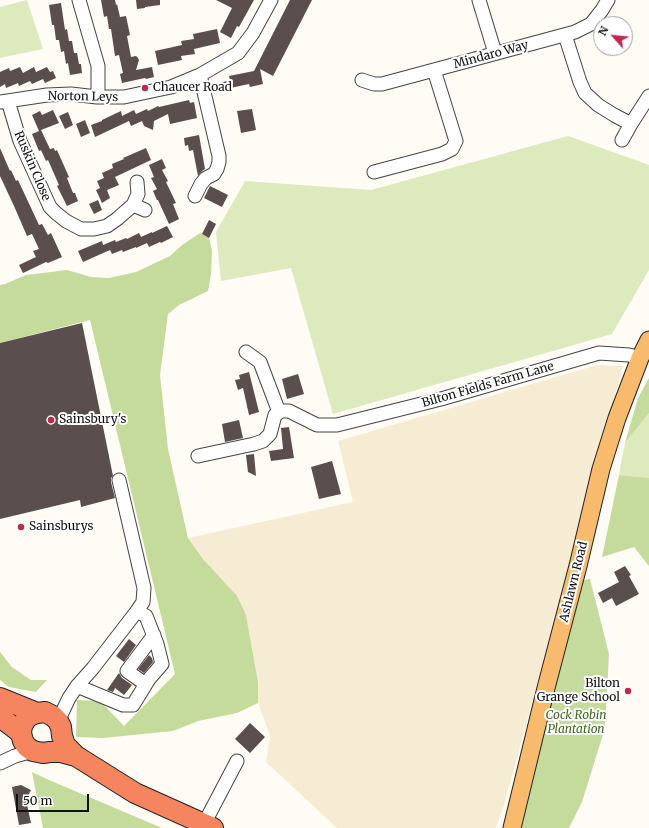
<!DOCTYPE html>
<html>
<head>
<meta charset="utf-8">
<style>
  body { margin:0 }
  #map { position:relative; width:649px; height:828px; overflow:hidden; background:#fffbf5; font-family:Merriweather,serif }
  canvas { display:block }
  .north { position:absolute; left:593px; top:16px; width:40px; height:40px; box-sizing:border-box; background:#fff; border:1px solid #a0a0a0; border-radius:50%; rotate:297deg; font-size:11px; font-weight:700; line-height:16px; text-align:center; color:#111 }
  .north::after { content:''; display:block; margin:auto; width:14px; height:18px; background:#c2274d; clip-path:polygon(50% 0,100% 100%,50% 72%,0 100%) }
  .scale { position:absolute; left:16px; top:794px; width:73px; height:18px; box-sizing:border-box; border:2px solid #111; border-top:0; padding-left:5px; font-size:12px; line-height:14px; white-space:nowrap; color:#111; -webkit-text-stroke:3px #fff; paint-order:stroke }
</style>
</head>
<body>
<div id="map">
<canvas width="649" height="828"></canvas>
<div class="north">N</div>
<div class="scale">50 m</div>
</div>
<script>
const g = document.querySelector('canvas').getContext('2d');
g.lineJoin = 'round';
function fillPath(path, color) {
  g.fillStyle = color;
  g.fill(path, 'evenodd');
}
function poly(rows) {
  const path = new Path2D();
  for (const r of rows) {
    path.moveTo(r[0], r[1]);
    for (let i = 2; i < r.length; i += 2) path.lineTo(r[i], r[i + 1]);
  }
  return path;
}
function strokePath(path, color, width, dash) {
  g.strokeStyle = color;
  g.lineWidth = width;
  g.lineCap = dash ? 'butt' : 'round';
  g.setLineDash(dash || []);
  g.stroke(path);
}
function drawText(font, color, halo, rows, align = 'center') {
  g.font = font + ' Merriweather,serif';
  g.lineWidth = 4;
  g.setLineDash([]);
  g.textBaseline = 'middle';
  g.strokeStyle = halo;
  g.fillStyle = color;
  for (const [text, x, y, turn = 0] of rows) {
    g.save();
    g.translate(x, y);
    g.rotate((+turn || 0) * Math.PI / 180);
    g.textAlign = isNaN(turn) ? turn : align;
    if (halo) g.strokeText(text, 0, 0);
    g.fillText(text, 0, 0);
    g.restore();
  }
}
const farmland = poly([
  [597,365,623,366,506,798,496,828,337,828,266,762,270,736,258,703,258,682,246,615,188,538,353,502,338,441]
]);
const green = poly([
  [27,0,43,49,0,58,0,7],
  [568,136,649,165,649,270,612,334,333,414,291,268,221,281,216,232,245,181,371,190],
  [649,413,649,478,619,475,625,443]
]);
const forest = poly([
  [200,233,209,238,212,251,211,274,208,291,179,305,168,314,160,375,168,449,188,538,204,560,237,596,246,615,258,682,258,703,237,713,198,721,173,731,103,738,76,737,77,700,100,701,124,726,175,674,90,320,0,343,0,285,5,284,26,275,67,270,91,277,109,278,136,272,170,256,182,245],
  [649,378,649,413,625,443,638,398],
  [619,475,649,478,649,566,634,547,602,557],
  [590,579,609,654,605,728,582,802,569,828,516,828,580,581],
  [0,652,12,667,31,680,47,680,36,692,9,687,0,680],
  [32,772,49,780,162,828,43,828]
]);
const building = poly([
  [101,0,115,0,116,5,117,4,120,17,126,16,130,35,127,36,131,57,136,56,138,58,139,60,136,70,152,67,154,77,146,79,145,78,122,83,120,74,123,73,119,55,115,56,111,29,109,29,107,16,104,17],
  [136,0,160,0,160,5,145,7,145,8,137,9],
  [216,0,254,0,239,27,237,26,231,38,220,32,232,8],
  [290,0,312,0,273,76,260,69,263,84,250,87,249,84,221,90,220,83,230,80,229,76,254,71],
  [61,3,65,30,67,29,69,41,72,41,74,53,77,53,79,64,81,64,82,73,70,75,68,63,66,64,64,51,61,52,59,40,56,40,54,25,52,25,49,5],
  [217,29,220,43,194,49,195,54,181,56,182,60,158,65,155,51,182,45,181,41,194,39,193,34],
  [20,67,23,73,34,67,36,72,47,67,50,72,53,71,56,78,45,83,43,79,32,84,30,81,19,86,18,83,6,88,5,84,0,87,0,72,9,68,10,71],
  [189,100,190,103,194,102,197,118,170,124,168,114,154,121,153,130,144,126,142,121,131,126,129,121,95,137,91,125,102,121,102,120,121,111,122,116,134,110,136,114,147,109,148,111,158,106,159,107],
  [252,109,256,130,241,133,237,111],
  [53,110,59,123,41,130,50,149,54,148,55,151,57,150,69,177,67,178,73,193,75,193,78,201,67,206,57,186,59,185,48,160,46,161,41,150,39,151,32,134,39,131,32,115,40,111,42,115],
  [68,112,73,125,65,129,59,116],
  [85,120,90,133,81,137,76,124],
  [199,135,205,169,202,171,198,176,193,150,189,151,188,145,185,146,184,138],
  [0,148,10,171,11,170,16,181,18,180,39,225,42,224,48,235,51,233,62,257,48,263,46,262,23,273,19,265,36,257,33,251,39,249,32,234,27,236,14,206,0,176],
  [146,148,151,160,115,177,119,185,107,190,110,198,102,203,96,190,100,188,97,181,104,178,102,173,113,168,112,164,124,159,123,158],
  [162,159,166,168,162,170,168,181,166,182,176,203,173,204,179,219,169,224,158,200,157,200,153,191,157,189,151,178,154,177,149,165],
  [210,186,228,195,222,207,204,198],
  [98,200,102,210,94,214,89,204],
  [209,220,216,224,209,238,202,234],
  [167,226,173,237,161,243,160,242,149,247,147,243,136,248,136,247,123,252,122,250,112,254,110,250,83,262,78,251,102,241,103,245,115,240,116,242,126,238,127,239,139,233,141,237,152,232,152,233],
  [82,323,113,476,111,478,111,482,115,498,81,507,80,500,0,519,0,343],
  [249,372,259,412,249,415,243,388,238,390,235,380,240,379,239,375],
  [298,374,304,394,287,399,282,379],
  [239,420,243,438,225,442,222,424],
  [289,427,294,458,271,461,269,451,283,449,281,428],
  [254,454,256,476,248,472,246,455],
  [332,461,341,494,319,499,311,467],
  [625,566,631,575,629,576,639,594,616,606,612,598,603,603,598,593,619,582,614,572],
  [129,639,136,645,124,662,116,656],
  [149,655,152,658,153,662,144,673,138,669],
  [119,673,122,678,132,685,124,695,115,688,113,692,107,690],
  [250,723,265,737,250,753,235,739],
  [21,785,31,790,26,800,31,823,19,825,12,787]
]);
const minor = poly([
  [79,0,98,66,98,89,97,97],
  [479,0,495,53],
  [565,35,580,82,585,93,598,105,614,115,631,124,649,96],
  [362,80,374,84,382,84,575,32,591,24,602,10,608,0],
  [8,101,20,141,50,207,56,213,66,221,81,229,94,229,107,226,117,219,133,205,138,194,137,182],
  [0,102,47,95,71,94,97,97,124,97,171,87,200,75,238,53,253,33,271,0],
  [622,140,631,124],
  [374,172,442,154,452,149,456,141,434,70],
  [195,196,201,184,206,178,214,174,217,169,219,162,219,156,200,75],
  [133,205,145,210],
  [246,352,260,362,279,412],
  [198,456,254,444,263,441,270,434,275,415,281,411,289,411,317,425,337,425,441,399,599,353,629,355,640,358],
  [144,683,127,671,154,635],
  [77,686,123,705,133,705,149,679,162,664,157,644,146,616,137,611],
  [58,721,69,698,77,686,93,668,137,611,143,602,144,588,119,480],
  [0,763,15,756,33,751],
  [204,824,237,761]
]);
const major = poly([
  [512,828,546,688,578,566,601,469,617,418,640,358,649,340]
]);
const highway = poly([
  [0,698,37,713],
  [0,717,21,733],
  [76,756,61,752,50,752,43,753,33,751,27,747,23,741,21,733,22,726,26,719,31,715,37,713,45,712,53,716,58,721,61,727,62,736,65,745,76,756,135,793,213,828]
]);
const markers = [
  [145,88,4,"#c2274d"],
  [51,420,4,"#c2274d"],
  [21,527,4,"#c2274d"],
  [628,691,4,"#c2274d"]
];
const streetNames = [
  ["Mindaro Way",491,55,-15],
  ["Norton Leys",83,97,1],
  ["Ruskin Close",32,166,67],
  ["Bilton Fields Farm Lane",488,385,-16],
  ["Ashlawn Road",574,582,-76]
];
const poiNames = [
  ["Chaucer Road",153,88],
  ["Sainsbury's",59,420],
  ["Sainsburys",29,527],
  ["Bilton",620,684,"right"],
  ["Grange School",620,698,"right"]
];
const parkNames = [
  ["Cock Robin",576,716],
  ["Plantation",576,730]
];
fillPath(farmland, '#f6ecd4');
fillPath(green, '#ddeabd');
fillPath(forest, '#c5db9c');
fillPath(building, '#5a4f4d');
strokePath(minor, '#444', 15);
strokePath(major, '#222', 19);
strokePath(highway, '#222', 22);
strokePath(minor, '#fff', 13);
strokePath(major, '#f8ba6c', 17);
strokePath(highway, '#f4855e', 20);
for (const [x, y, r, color] of markers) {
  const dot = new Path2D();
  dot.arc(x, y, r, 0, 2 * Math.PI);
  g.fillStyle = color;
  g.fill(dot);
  strokePath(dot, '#fff', 1.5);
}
drawText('12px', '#111', '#fff', streetNames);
drawText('12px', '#111', '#fff', poiNames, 'left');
drawText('italic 12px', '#3d6a20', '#fff', parkNames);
</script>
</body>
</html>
